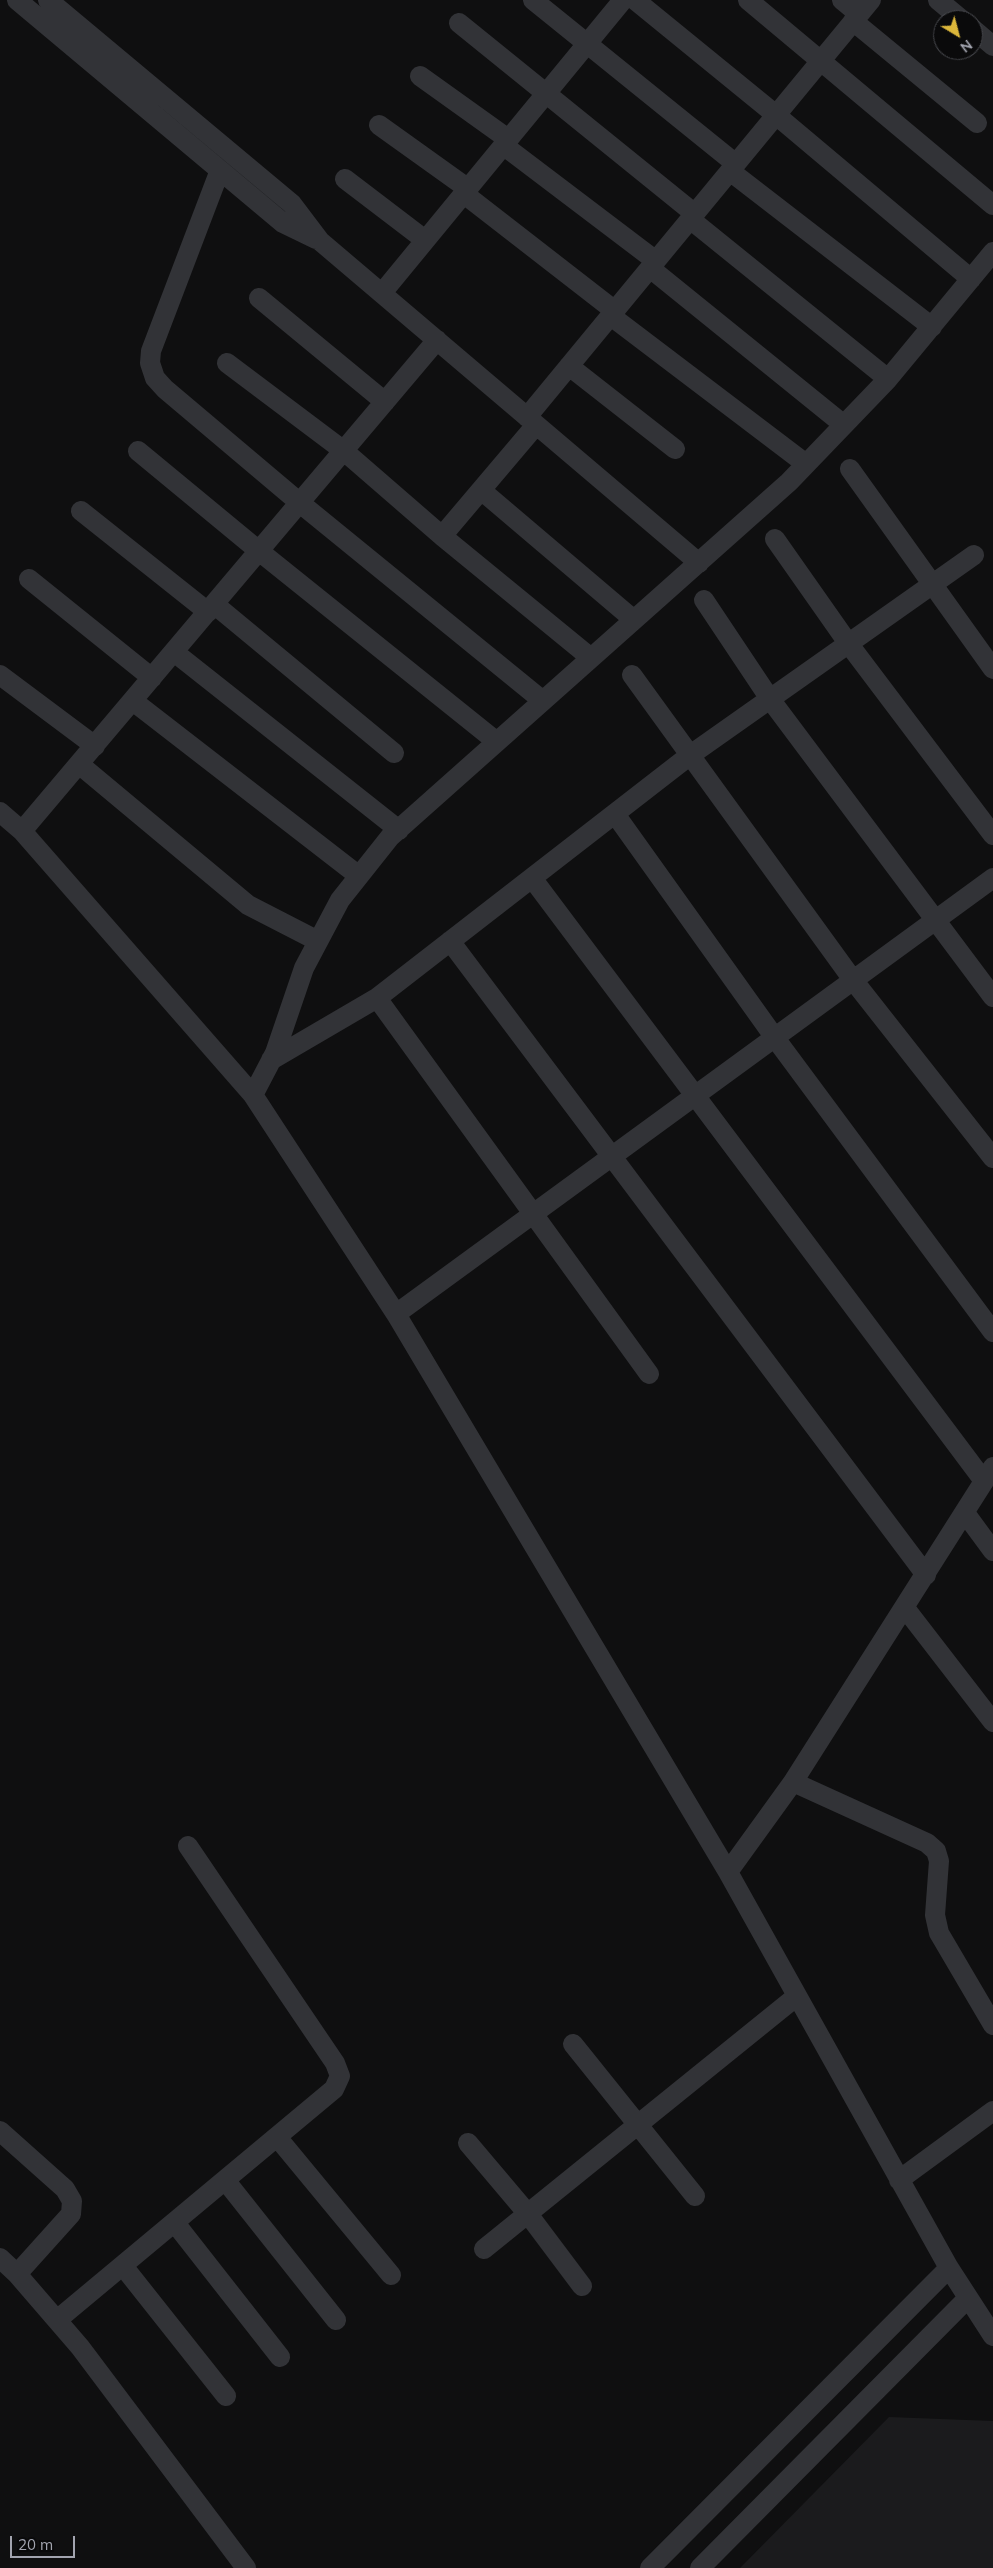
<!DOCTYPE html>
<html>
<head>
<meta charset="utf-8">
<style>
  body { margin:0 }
  #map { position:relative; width:993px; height:2568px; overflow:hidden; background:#0f0f10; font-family:Mulish,sans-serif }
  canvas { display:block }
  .north { position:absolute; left:933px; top:10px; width:50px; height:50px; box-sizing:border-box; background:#0a0a0b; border:1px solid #47484d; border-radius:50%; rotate:143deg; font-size:14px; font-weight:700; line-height:20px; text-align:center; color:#a2a4af }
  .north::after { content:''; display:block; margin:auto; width:18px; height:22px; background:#dcb73b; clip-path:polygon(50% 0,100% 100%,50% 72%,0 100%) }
  .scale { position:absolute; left:10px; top:2536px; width:65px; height:22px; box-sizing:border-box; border:2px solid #a2a4af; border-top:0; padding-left:6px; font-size:15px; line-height:18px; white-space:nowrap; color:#a2a4af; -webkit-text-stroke:4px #0a0a0b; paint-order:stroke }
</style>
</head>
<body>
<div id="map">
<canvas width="993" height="2568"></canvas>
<div class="north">N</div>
<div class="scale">20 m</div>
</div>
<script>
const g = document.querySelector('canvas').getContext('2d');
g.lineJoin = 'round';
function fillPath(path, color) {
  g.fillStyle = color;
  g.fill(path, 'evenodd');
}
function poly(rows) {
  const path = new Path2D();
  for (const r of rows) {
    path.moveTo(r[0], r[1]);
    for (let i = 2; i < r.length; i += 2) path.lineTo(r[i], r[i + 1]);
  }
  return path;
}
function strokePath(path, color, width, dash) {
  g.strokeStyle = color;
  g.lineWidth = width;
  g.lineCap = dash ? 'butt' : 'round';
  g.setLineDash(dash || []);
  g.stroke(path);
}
const built = poly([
  [889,2417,993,2421,993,2568,740,2568]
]);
const street = poly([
  [17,0,283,223,316,239],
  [48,0,292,204,320,241,699,563],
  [533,0,736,164],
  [635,0,776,115,971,279],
  [748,0,993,205],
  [842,0,859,14],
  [938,0,962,20],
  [853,21,977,123],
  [459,23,695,214],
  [973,29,993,46],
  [420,76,508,139],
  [379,125,467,188],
  [503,145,656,261],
  [220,170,151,351,150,363,155,378,165,389,300,503,543,701],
  [730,171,932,327],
  [345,179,425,240],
  [463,193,615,311],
  [690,219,888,379],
  [650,268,844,425],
  [382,293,623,0],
  [259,298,385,402],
  [611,316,806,464],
  [227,363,344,451,442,536,536,425],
  [569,366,675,449],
  [527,417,871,0],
  [138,451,259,551,497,742],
  [850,469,993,669],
  [481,490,634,620],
  [81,511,208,612],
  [442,536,591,658],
  [775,539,848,643,993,835],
  [29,579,152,678],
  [704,600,770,699,993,997],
  [214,604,394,753],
  [174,652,399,830],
  [0,675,95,746],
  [632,675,853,980,993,1158],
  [133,701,359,876],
  [79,764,248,905,318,941],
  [0,812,22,831,253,1095,396,1314,728,1872,949,2268,993,2336],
  [615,814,775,1038,993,1332],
  [22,831,437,340],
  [532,878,984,1481],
  [450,941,926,1575],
  [377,998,649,1374],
  [271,1060,377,998,689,756,974,555],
  [253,1095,275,1053,304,968,340,900,390,837,789,482,888,379,993,252],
  [396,1314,993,878],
  [965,1513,993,1551],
  [905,1608,993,1722],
  [793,1782,927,1843,936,1851,939,1861,935,1915,939,1933,993,2025],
  [728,1872,793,1782,993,1467],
  [573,2044,695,2196],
  [0,2131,65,2189,72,2201,71,2214,17,2274],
  [277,2137,391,2275],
  [468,2143,528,2214,582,2286],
  [225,2180,336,2320],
  [899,2180,993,2111],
  [175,2223,280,2357],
  [484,2249,797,1996],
  [0,2258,17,2274,80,2347,246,2568],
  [123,2266,226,2396],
  [57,2320,334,2089,340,2076,335,2063,188,1846],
  [650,2568,949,2268],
  [700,2568,967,2299]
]);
fillPath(built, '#1b1b1d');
strokePath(street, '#323337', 20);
</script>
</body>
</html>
